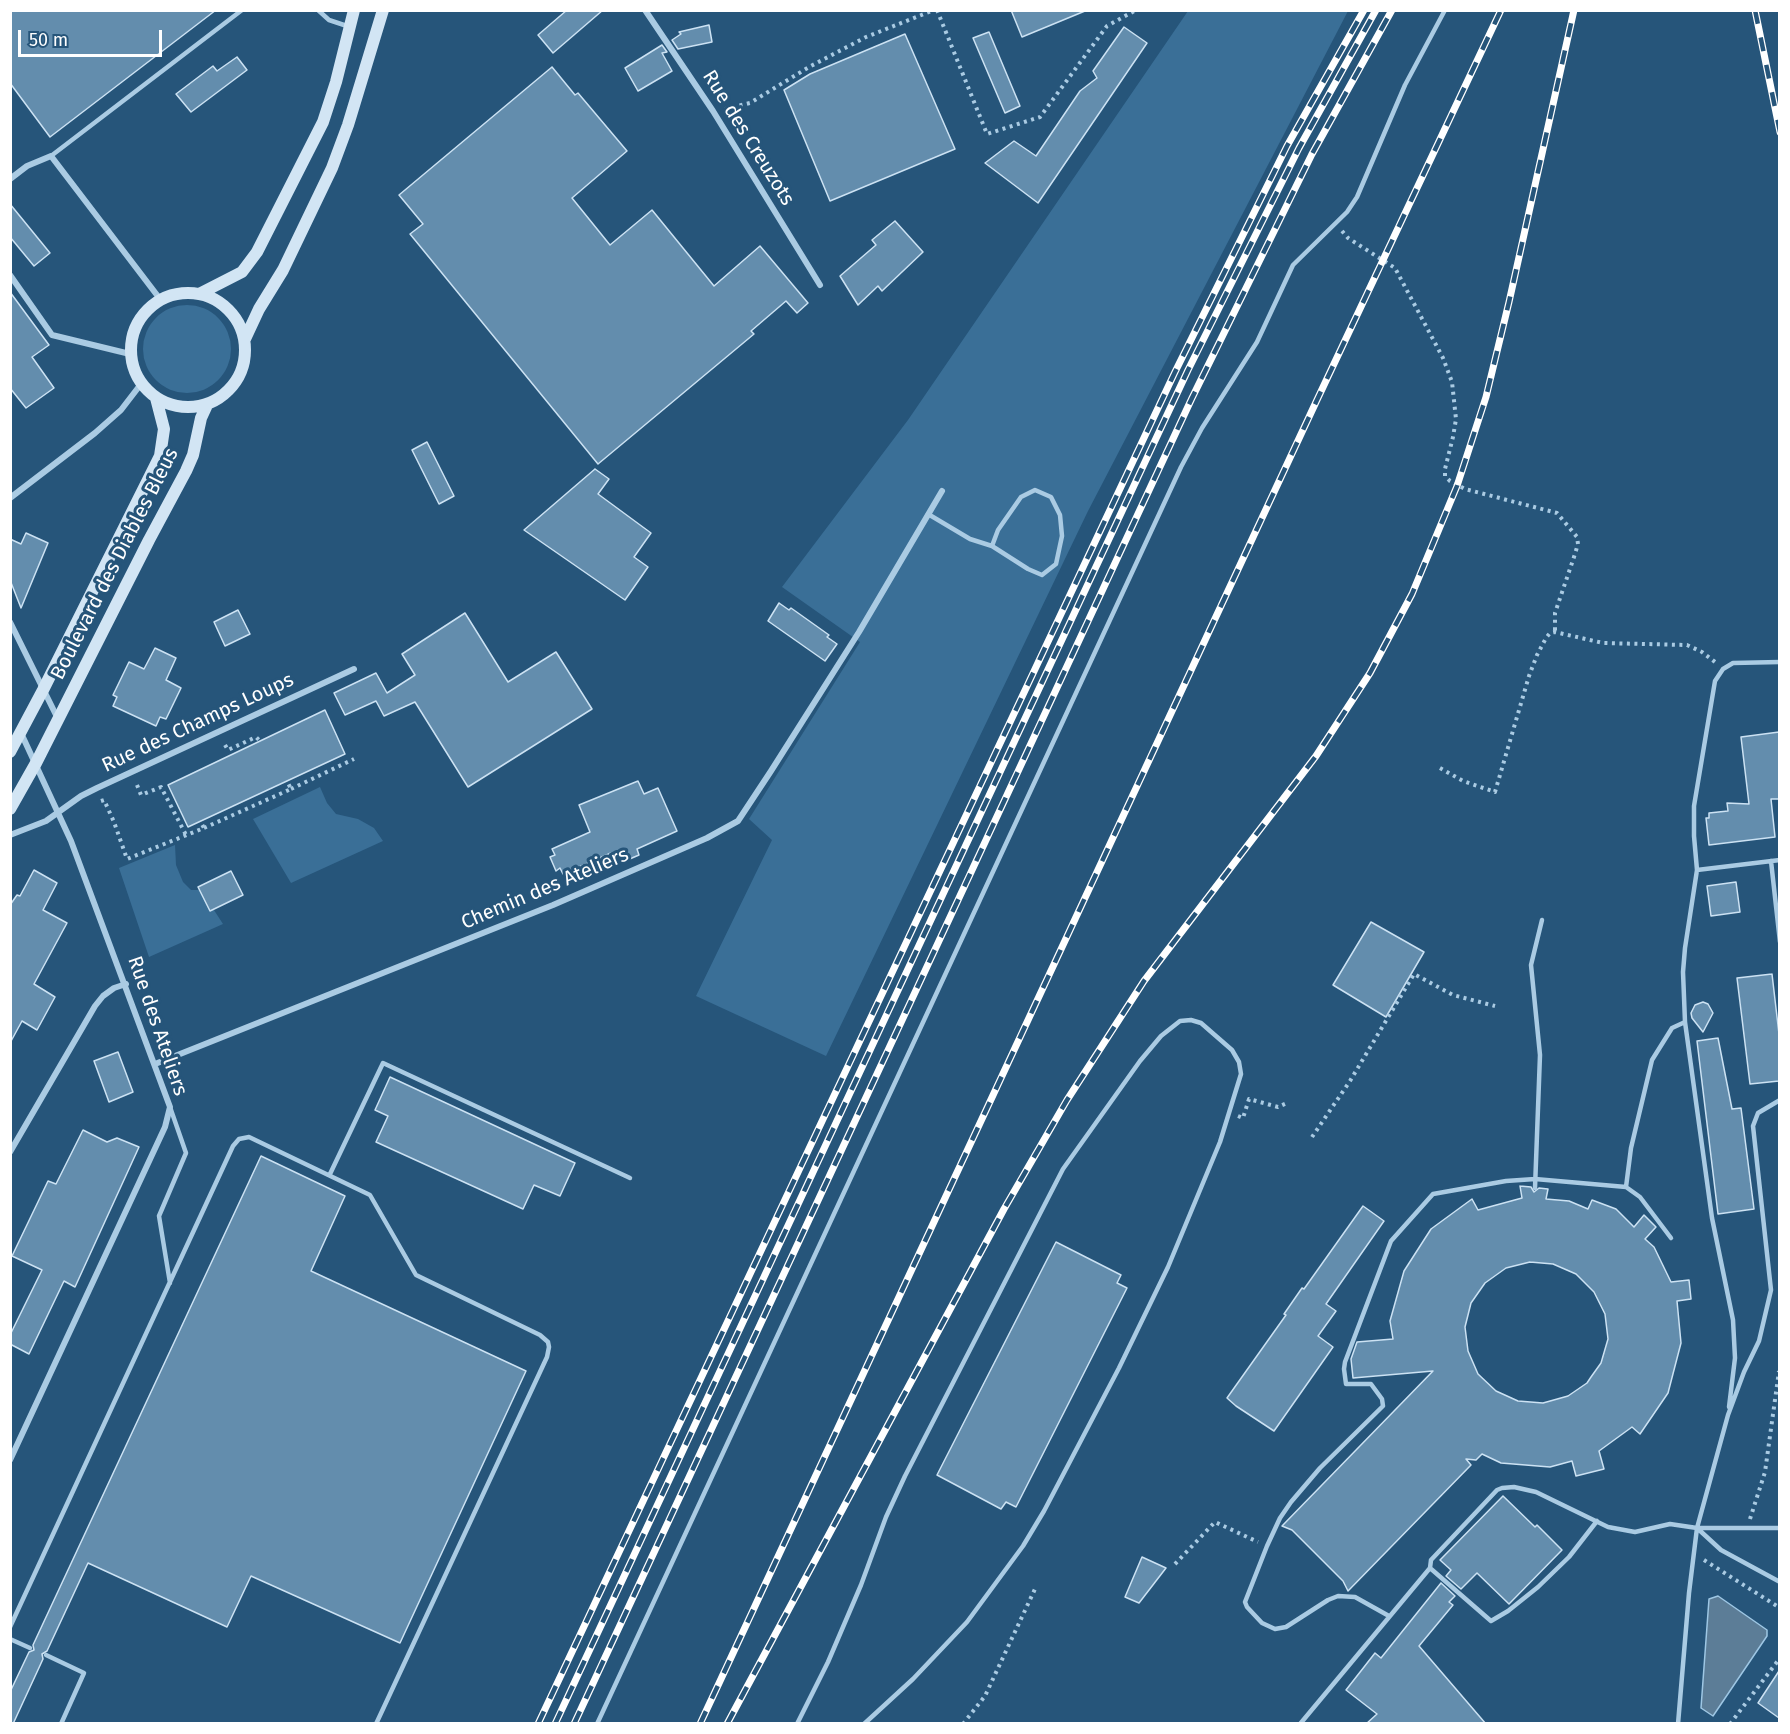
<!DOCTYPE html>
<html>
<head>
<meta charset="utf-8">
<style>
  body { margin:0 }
  #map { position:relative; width:1790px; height:1734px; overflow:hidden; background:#26557a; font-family:"Fira Sans",sans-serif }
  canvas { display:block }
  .frame { position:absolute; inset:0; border:12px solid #fff; pointer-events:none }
  .scale { position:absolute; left:18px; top:30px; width:144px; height:27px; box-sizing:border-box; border:3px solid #fff; border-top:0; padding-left:8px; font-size:18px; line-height:21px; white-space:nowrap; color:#fff; -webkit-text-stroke:4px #26557a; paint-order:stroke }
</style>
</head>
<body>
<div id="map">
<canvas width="1790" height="1734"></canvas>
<div class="frame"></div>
<div class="scale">50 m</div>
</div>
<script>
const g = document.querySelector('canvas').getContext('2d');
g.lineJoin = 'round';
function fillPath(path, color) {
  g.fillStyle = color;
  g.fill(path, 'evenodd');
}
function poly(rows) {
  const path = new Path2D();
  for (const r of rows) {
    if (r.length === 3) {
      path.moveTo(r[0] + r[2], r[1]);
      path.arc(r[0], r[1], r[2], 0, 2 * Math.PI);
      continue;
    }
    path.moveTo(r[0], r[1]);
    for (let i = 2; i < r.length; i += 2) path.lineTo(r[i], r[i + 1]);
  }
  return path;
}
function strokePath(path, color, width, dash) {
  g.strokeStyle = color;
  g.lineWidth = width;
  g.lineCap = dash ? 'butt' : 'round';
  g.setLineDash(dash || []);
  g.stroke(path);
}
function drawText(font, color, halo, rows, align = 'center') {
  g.font = font + ' "Fira Sans",sans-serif';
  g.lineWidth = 6;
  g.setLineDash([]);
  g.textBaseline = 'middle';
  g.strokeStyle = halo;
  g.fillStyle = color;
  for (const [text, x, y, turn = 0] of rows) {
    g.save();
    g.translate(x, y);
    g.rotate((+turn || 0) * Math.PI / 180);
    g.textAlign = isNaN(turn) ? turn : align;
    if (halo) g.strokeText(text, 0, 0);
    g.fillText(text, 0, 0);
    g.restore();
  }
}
const green = poly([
  [1188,11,1348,11,1088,511,826,1056,696,996,772,840,749,819,860,642,782,587,908,420],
  [187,349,44],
  [320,787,327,803,336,814,358,819,374,828,383,841,291,883,253,819],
  [175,845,176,865,183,882,191,890,201,890,223,924,149,957,119,868]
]);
const water = poly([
  [1718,1596,1767,1630,1767,1636,1713,1716,1701,1708,1709,1599,1718,1596]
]);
const building = poly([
  [10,10,216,10,50,137,10,83,10,10],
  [567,10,603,10,553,53,538,35,567,10],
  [1011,10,1085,10,1085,11,1022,37,1011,10],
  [709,25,712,42,678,49,672,40,681,34,679,32,709,25],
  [1124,27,1147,43,1038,203,985,163,1014,141,1036,156,1080,91,1097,78,1093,71,1124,27],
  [989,32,1020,106,1005,113,973,38,989,32],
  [905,34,955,149,830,201,784,90,810,74,905,34],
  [662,45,667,52,662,53,672,71,638,91,625,68,662,45],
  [237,57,247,70,191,112,176,94,213,66,217,71,237,57],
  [552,67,575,95,578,93,627,151,572,198,610,245,652,210,714,286,760,246,808,303,797,313,786,301,751,331,754,334,598,464,410,234,423,224,399,195,552,67],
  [10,204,50,253,34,266,10,237,10,204],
  [895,221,923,252,882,291,878,286,858,305,840,276,876,245,872,240,895,221],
  [10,292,49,345,32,357,54,388,26,408,10,388,10,292],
  [427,442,454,496,439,504,412,450,427,442],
  [595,469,609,479,598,494,651,533,634,557,648,567,625,600,524,530,595,469],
  [26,533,48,543,21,608,10,580,10,539,21,544,26,533],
  [779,603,789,610,791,608,829,635,827,637,837,644,825,661,768,621,779,603],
  [238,610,250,634,225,646,214,622,238,610],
  [465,613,508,682,556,652,592,709,468,787,415,702,384,716,376,701,345,715,334,693,376,673,387,693,415,675,402,654,465,613],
  [155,648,176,658,166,680,181,688,166,719,160,717,156,726,113,706,117,697,113,695,129,662,144,669,155,648],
  [325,710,345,754,188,827,168,785,325,710],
  [1779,732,1779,799,1771,799,1775,837,1709,845,1706,818,1709,818,1709,813,1728,811,1727,803,1749,804,1741,737,1779,732],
  [638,781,644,794,658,788,677,831,637,849,639,855,625,861,622,855,613,858,611,853,563,874,560,868,556,871,550,857,555,855,552,849,590,832,579,805,638,781],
  [34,870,57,883,43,910,67,923,34,984,55,997,37,1030,22,1021,10,1043,10,905,17,895,20,896,34,870],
  [231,871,243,895,210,911,198,887,231,871],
  [1736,882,1740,912,1711,916,1707,886,1736,882],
  [1371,922,1424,952,1386,1017,1333,985,1371,922],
  [1772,974,1779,1034,1779,1081,1750,1084,1737,978,1772,974],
  [1703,1002,1708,1004,1713,1013,1703,1032,1692,1018,1691,1013,1695,1005,1703,1002],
  [1718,1038,1732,1109,1741,1108,1754,1209,1718,1214,1697,1041,1718,1038],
  [118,1052,133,1092,109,1102,94,1061,118,1052],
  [390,1077,575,1163,560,1196,534,1185,523,1209,376,1142,388,1116,375,1110,390,1077],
  [83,1130,107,1142,117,1138,139,1147,75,1287,64,1281,29,1354,10,1344,10,1335,42,1270,12,1256,48,1181,56,1184,83,1130],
  [261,1156,345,1196,311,1271,526,1371,400,1643,251,1576,227,1627,88,1563,47,1651,42,1654,43,1659,13,1724,10,1724,10,1692,29,1652,34,1650,33,1645,261,1156],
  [1520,1186,1531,1187,1534,1192,1539,1188,1548,1189,1546,1199,1569,1201,1588,1209,1592,1200,1616,1209,1634,1227,1644,1215,1656,1227,1645,1239,1654,1247,1671,1282,1689,1280,1691,1299,1677,1301,1681,1343,1668,1393,1640,1434,1632,1427,1599,1451,1604,1469,1576,1476,1572,1461,1550,1467,1501,1463,1482,1454,1476,1460,1466,1459,1471,1465,1348,1591,1343,1581,1292,1530,1282,1526,1433,1371,1353,1378,1351,1359,1357,1342,1393,1339,1390,1321,1404,1271,1431,1229,1472,1199,1478,1210,1522,1198,1520,1186],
  [1530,1262,1553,1264,1576,1274,1594,1292,1605,1314,1608,1339,1601,1363,1591,1377,1587,1383,1568,1396,1543,1403,1518,1401,1496,1391,1478,1374,1468,1351,1465,1327,1471,1303,1485,1283,1506,1268,1530,1262],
  [1363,1206,1384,1221,1326,1304,1336,1311,1318,1336,1333,1347,1274,1431,1236,1406,1227,1398,1286,1315,1284,1314,1302,1288,1304,1289,1363,1206],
  [1056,1242,1121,1275,1117,1283,1127,1288,1016,1507,1006,1502,1001,1509,937,1475,1056,1242],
  [1503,1496,1535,1527,1537,1525,1562,1550,1509,1604,1477,1573,1461,1589,1446,1576,1451,1570,1440,1560,1503,1496],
  [1142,1557,1166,1568,1139,1603,1125,1597,1142,1557],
  [1441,1583,1455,1596,1449,1602,1453,1605,1419,1646,1486,1724,1366,1724,1377,1714,1346,1690,1375,1653,1381,1658,1441,1583],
  [1779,1671,1779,1718,1758,1703,1779,1671]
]);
const path = poly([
  [937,10,987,134,1040,117,1107,26,1136,10],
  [725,109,750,103,809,67,866,37,934,10],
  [1342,231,1348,238,1395,268,1443,358,1452,382,1456,419,1453,437,1445,469,1445,476,1450,481,1465,489,1557,513,1577,537,1578,544,1574,557,1555,613,1555,632],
  [225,745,228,750,256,737,260,741],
  [1440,768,1463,781,1495,792,1529,676,1537,655,1546,638,1550,633,1555,632,1603,643,1687,645,1702,652,1715,662],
  [137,785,141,795,161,787,186,835],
  [291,789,354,759],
  [101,801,104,800,114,822,127,859,204,828,200,821],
  [204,828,291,789,287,781],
  [1238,1116,1243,1118,1249,1099,1278,1107,1287,1103],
  [1312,1137,1350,1081,1414,974,1453,995,1495,1006],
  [1750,1519,1765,1472,1779,1371],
  [1704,1560,1780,1608],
  [1175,1564,1215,1522,1258,1542],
  [963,1724,985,1696,1035,1589],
  [1730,1724,1780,1658]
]);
const lane = poly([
  [318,10,329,20,347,26],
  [51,156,242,10],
  [928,514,970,539,992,546,1028,569,1042,575,1056,564,1062,536,1060,515,1051,497,1035,490,1021,497,998,530,992,546],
  [1771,861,1780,942],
  [1697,870,1694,836,1694,806,1715,681,1723,669,1733,663,1780,662],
  [170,1107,186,1153,159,1216,170,1283],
  [330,1174,383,1063,630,1178],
  [1626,1187,1640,1197,1671,1238],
  [1535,1188,1540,1055,1531,965,1542,920],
  [1729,1407,1735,1358,1733,1320,1712,1218,1685,1022,1683,972,1685,948,1697,870,1780,860],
  [1697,1528,1721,1550,1780,1582],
  [1430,1568,1491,1621,1508,1611,1538,1587,1569,1557,1597,1521],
  [1389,1616,1355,1597,1338,1596,1328,1600,1286,1627,1275,1629,1262,1623,1247,1607,1245,1602,1267,1546,1280,1518,1291,1502,1320,1468,1383,1406,1382,1399,1371,1384,1346,1384,1344,1369,1345,1362,1391,1241,1433,1194,1506,1181,1535,1179,1626,1187,1631,1148,1652,1060,1672,1028,1685,1022],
  [10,1627,233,1146,239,1139,249,1137,370,1195,416,1275,540,1335,548,1342,549,1347,547,1357,376,1724],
  [10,1639,30,1648],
  [46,1655,84,1673,61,1724],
  [597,1724,1181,467,1202,428,1257,342,1293,265,1347,212,1357,197,1405,85,1445,10],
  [797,1724,828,1662,861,1585,886,1517,905,1476,1063,1169,1140,1061,1161,1036,1180,1021,1191,1020,1201,1023,1232,1050,1239,1062,1241,1074,1220,1142,1168,1267,1119,1368,1044,1511,1023,1546,967,1622,913,1679,864,1724],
  [1300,1724,1430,1568,1431,1560,1497,1490,1502,1488,1514,1487,1536,1492,1608,1527,1635,1532,1670,1524,1697,1528,1780,1528],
  [1678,1724,1689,1593,1697,1528,1728,1415,1744,1372,1759,1341,1771,1290,1753,1126,1758,1113,1780,1100]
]);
const street = poly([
  [645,10,713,111,820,285],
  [10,179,27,166,51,156,160,299],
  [10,275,52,335,130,354],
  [10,498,95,433,121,410,141,384],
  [10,622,58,719],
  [10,835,46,821,81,796,97,788,354,669],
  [155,1064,553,905,707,838,738,821,771,771,859,632,942,491],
  [10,1152,95,1006,103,996,114,988,126,984],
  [10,1460,165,1127,170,1107,71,841,21,733]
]);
const secondary = poly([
  [188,350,57],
  [199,294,242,272,257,252,323,122,336,82,354,10],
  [245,339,259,309,283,270,332,168,348,125,383,10],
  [10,752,43,690,160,456,164,429,156,398],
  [10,809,36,763,149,540,186,471,193,455,201,418,207,405]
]);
const rail = poly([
  [1755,10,1780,132],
  [538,1724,1175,372,1287,146,1364,10],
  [555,1724,1188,370,1299,148,1376,10],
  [574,1724,1192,398,1312,154,1392,10],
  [700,1724,1316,402,1501,10],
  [727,1724,1004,1209,1067,1100,1144,981,1316,756,1370,673,1412,594,1457,486,1486,397,1509,302,1574,10]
]);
const streetNames = [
  ["Rue des Creuzots",748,138,58],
  ["Boulevard des Diables Bleus",115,564,-63],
  ["Rue des Champs Loups",198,723,-25],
  ["Chemin des Ateliers",545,889,-23],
  ["Rue des Ateliers",157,1026,71]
];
fillPath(green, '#3a6f97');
fillPath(water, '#5c7d97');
strokePath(water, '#9ec7e4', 1.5);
fillPath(building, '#638dad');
strokePath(building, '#cce2f3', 1.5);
strokePath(path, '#aacbe3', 4, [3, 4.5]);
strokePath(lane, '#aacbe3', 4.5);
strokePath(street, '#aacbe3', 6);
strokePath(secondary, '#d2e5f4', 12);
strokePath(rail, '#fff', 7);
strokePath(rail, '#26557a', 4.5, [14]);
drawText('20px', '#fff', '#26557a', streetNames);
</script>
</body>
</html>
